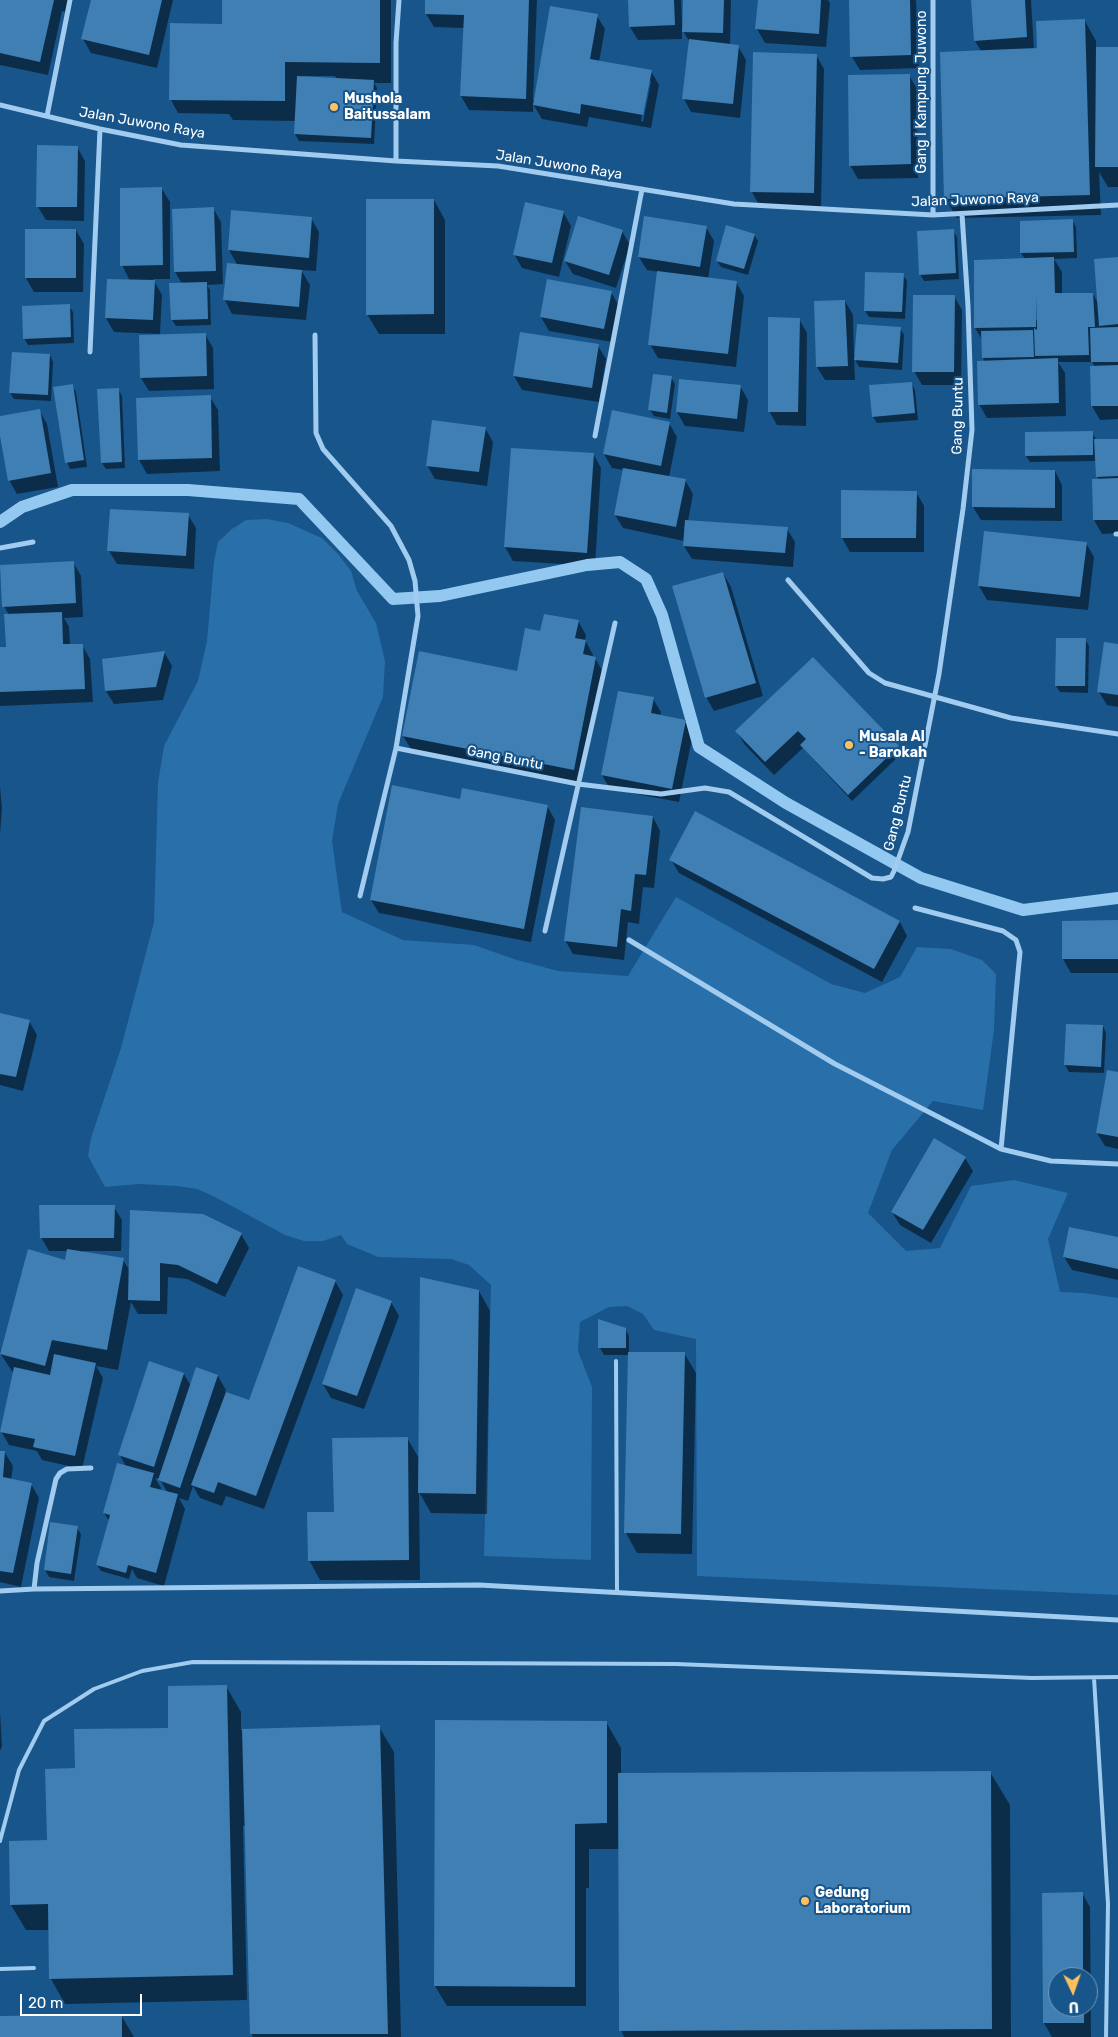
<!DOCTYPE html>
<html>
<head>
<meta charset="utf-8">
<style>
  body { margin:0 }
  #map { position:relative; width:1118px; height:2037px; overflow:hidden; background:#17558b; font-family:Rubik,sans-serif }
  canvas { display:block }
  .north { position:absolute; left:1048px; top:1967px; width:50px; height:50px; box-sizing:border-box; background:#17558b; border:1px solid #7499b9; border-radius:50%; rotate:177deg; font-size:14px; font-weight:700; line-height:20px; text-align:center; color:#fff }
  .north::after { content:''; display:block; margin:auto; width:18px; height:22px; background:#ffc15e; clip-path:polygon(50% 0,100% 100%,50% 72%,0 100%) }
  .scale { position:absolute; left:20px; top:1994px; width:122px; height:22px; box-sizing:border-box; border:2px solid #fff; border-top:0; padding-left:6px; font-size:15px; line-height:18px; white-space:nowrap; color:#fff; -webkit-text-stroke:4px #17558b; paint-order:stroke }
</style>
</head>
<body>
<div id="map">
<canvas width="1118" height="2037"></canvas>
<div class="north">U</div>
<div class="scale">20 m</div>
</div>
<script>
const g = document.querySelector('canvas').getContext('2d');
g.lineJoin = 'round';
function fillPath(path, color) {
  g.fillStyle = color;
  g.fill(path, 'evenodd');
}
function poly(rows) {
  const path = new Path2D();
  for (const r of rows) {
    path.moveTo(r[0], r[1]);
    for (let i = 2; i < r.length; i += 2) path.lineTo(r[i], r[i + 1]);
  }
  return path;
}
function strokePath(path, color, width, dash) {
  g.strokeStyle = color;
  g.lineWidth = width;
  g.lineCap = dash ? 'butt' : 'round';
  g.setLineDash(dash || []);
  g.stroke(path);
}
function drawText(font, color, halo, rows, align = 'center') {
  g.font = font + ' Rubik,sans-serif';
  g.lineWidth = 4;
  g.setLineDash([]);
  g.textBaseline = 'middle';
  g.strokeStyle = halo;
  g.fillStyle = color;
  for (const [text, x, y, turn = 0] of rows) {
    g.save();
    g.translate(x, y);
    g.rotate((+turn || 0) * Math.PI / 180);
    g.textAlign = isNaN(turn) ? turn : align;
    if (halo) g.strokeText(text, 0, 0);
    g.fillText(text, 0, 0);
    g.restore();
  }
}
const green = poly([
  [267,519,288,523,322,538,338,554,351,571,357,591,376,623,385,661,383,697,338,804,332,841,342,912,403,940,474,945,517,960,558,971,628,976,676,897,831,984,865,993,900,977,917,947,951,949,982,960,996,974,994,1030,983,1110,933,1101,892,1150,868,1213,906,1251,940,1248,971,1186,1014,1180,1068,1193,1048,1239,1060,1292,1084,1293,1118,1298,1118,1595,697,1576,696,1339,654,1330,643,1314,627,1306,609,1307,580,1322,578,1351,592,1387,591,1560,484,1556,491,1285,469,1265,451,1259,378,1257,347,1244,341,1235,323,1241,304,1241,285,1235,215,1197,197,1189,177,1186,139,1184,105,1187,88,1156,91,1138,121,1048,154,922,158,783,164,746,198,681,207,641,214,561,218,542,232,529,246,520]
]);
const shadow = poly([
  [0,0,70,0,67,12,62,11,48,75,0,65],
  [92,0,173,0,157,68,91,53,83,39],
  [223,0,391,0,391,83,374,83,377,88,374,144,299,141,295,134,296,121,233,120,229,114,178,113,171,100,223,25],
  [303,76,335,76,337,79,303,78],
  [426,0,537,0,533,100,535,100,597,16,605,29,599,62,651,71,659,85,651,128,589,117,587,127,542,119,533,104,533,112,469,110,461,96,465,28,434,27,426,14],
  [648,81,651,81,643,122,641,121],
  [629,0,681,0,682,23,684,23,684,0,731,0,730,45,738,46,746,60,740,118,691,112,684,99,690,43,682,29,682,39,638,40,630,27],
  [759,0,828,0,830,3,826,47,765,43,757,29],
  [850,0,916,0,919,68,860,70,852,57],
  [972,0,1031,0,1034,50,1085,21,1096,41,1096,48,1118,48,1118,187,1108,187,1099,172,1101,215,957,218,945,198,981,51,975,41],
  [816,55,824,69,821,206,759,205,752,192],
  [909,75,917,89,918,178,858,179,850,165],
  [77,147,85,161,84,221,46,220,38,207],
  [162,189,170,202,170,279,153,279,162,295,160,334,114,332,106,318,130,281,122,265],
  [434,200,445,220,445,334,379,334,367,314],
  [213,208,221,222,223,284,207,285,210,290,211,325,176,326,172,320,182,284,175,272,173,210],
  [233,211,311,218,319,232,316,271,301,270,310,285,306,320,232,314,225,300,238,266,229,250],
  [563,212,571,226,559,277,522,268,514,254],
  [1072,220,1076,227,1077,258,1054,259,1062,272,1062,294,1093,294,1099,305,1118,258,1118,419,1100,420,1092,406,1095,367,1092,362,1058,362,1065,373,1066,416,987,418,979,404,985,362,983,358,983,341,975,328,1025,259,1021,253],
  [1034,292,1038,292,1037,320,1035,320],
  [706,227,714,241,708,279,736,282,744,296,736,367,658,358,650,344,659,272,647,270,639,257],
  [76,230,84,244,83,292,34,292,26,278],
  [622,231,630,245,616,288,573,274,565,261],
  [953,231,957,237,959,279,924,281,920,274],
  [754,235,758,241,748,275,721,267,717,261],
  [903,275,907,281,905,319,869,317,865,311],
  [611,292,619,306,612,342,549,331,541,317],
  [954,296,962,310,961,385,922,385,914,371],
  [845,301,853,315,854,355,900,328,904,335,902,370,859,367,854,358,855,380,825,380,817,367],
  [69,306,73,312,74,343,28,345,24,338],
  [799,319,807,333,806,426,777,425,769,411],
  [205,334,213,348,214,389,149,391,141,378],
  [598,346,606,359,599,402,522,390,514,376],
  [50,355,53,362,51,401,14,399,10,393],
  [671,377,675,384,670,419,654,416,650,410],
  [680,380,740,386,748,400,744,432,685,426,677,412],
  [911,383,915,390,918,420,877,423,873,417],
  [72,385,76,392,87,467,70,469,67,462],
  [118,389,122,396,125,468,106,469,102,463],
  [210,397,218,410,220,471,147,474,139,460],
  [39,410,47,424,58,487,17,494,9,480,0,429,0,417],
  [669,423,677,437,669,477,685,480,693,494,688,521,787,529,795,542,793,567,692,559,684,546,684,541,623,528,615,515,624,470,612,468,604,454],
  [485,428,493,442,487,486,435,479,427,465],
  [1092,433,1096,439,1118,440,1118,533,1102,534,1094,520,1099,480,1097,476,1096,461,1030,462,1026,456],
  [594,455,601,468,595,566,513,561,505,547],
  [1055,471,1062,485,1062,521,981,520,973,507],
  [916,492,924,506,924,552,850,552,842,538],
  [188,515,196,528,194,569,117,564,109,551],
  [1086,543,1094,557,1088,610,987,600,979,586],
  [73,562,81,576,83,617,64,618,69,627,70,645,82,645,90,659,93,702,0,706,0,649,7,648,9,615,4,606],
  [723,573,731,587,763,696,714,711,706,697],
  [578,621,586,635,585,640,593,655,592,658,595,658,603,672,581,783,411,749,403,736,518,672,541,633],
  [1085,639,1089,646,1088,693,1060,692,1056,686],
  [1118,645,1118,707,1107,705,1099,692],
  [164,652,172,666,163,700,114,704,106,691],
  [813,658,898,747,902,753,852,801,803,748,774,775,745,745,737,732],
  [653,699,661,712,660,716,685,721,693,734,679,802,610,789,602,775],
  [0,787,2,808,0,834],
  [461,800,547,806,555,820,531,942,379,913,371,900],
  [653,817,660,831,654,888,643,887,639,924,628,922,624,960,573,954,565,940],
  [671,860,900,922,907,936,882,982,679,873],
  [1118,922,1118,973,1071,973,1063,959,1063,923],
  [0,1014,29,1021,37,1035,23,1091,0,1085],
  [1103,1026,1106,1033,1104,1073,1069,1072,1065,1065],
  [1118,1074,1118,1149,1105,1146,1097,1133],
  [965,1158,973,1171,931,1243,900,1225,892,1212],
  [114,1207,122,1220,121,1251,83,1251,83,1253,123,1260,130,1271,241,1234,249,1248,225,1297,187,1279,168,1277,167,1314,138,1314,131,1302,118,1370,96,1366,103,1378,82,1469,42,1460,37,1451,9,1445,1,1431,14,1374,0,1353,29,1251,66,1261,68,1251,49,1251,41,1237],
  [1118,1238,1118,1280,1072,1270,1064,1257],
  [335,1281,343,1295,264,1509,226,1496,222,1506,200,1498,193,1486,188,1501,179,1498,185,1509,164,1586,137,1578,132,1569,129,1579,101,1571,97,1565,110,1522,104,1513,126,1467,120,1455,184,1374,191,1386,196,1369,218,1376,226,1390,225,1392,250,1402],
  [155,1478,160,1479,167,1492,160,1491,161,1488],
  [479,1291,490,1311,487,1514,431,1513,419,1492,420,1580,320,1580,309,1560,335,1513,407,1438,420,1460],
  [391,1302,399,1316,364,1409,331,1398,323,1384],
  [600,1321,625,1329,629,1336,629,1353,684,1353,696,1373,692,1554,637,1553,626,1533,629,1355,604,1355,600,1348],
  [0,1452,5,1453,13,1466,11,1480,31,1484,39,1498,21,1587,0,1582],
  [77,1528,81,1534,74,1581,49,1577,45,1570],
  [226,1686,241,1712,241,1730,379,1727,394,1752,401,2037,253,2037,251,2033,246,1826,243,1826,247,2000,65,2004,51,1979,50,1930,26,1930,11,1905,48,1841,170,1729],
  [0,1712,2,1746,0,1751],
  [606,1722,621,1748,621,1774,990,1772,1010,1805,1011,2037,624,2037,621,2030,620,1849,589,1849,589,1888,586,1888,586,2006,447,2006,435,1986],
  [1082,1893,1090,1907,1091,2037,1052,2037,1044,2023,1044,1894],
  [1058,1977,1088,1977,1088,2007,1058,2007],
  [121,2015,134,2037,0,2037,0,2017]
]);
const stream = poly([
  [0,522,22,507,72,490,188,490,299,499,393,599,440,596,587,565,620,562,646,579,662,615,699,747,786,803,921,878,1023,910,1118,898]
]);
const building = poly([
  [0,0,54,0,40,62,0,53],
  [91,0,162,0,149,55,81,39],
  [222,0,380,0,380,63,285,62,285,101,169,100,170,23,222,24],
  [425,0,529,0,526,99,460,96,464,15,425,14],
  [628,0,674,0,675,25,629,27],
  [683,0,724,0,723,33,682,32],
  [758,0,821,0,819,34,755,29],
  [849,0,910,0,911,55,850,57],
  [971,0,1025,0,1027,37,974,41],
  [550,6,598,14,590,59,652,70,643,115,581,104,580,114,533,105],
  [1085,19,1090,195,944,199,940,52,1037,48,1036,21],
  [689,39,739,45,733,104,682,99],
  [1096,47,1118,47,1118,167,1095,167],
  [753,52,817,54,814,193,750,192],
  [910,74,911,164,849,166,848,75],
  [297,76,374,80,371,138,294,134],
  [37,145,78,146,77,207,36,207],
  [162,187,163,265,120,266,120,188],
  [366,199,434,199,434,314,366,315],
  [525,202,564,211,552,263,513,255],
  [214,207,216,271,174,272,172,209],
  [231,210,312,217,309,258,228,250],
  [578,216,623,230,609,275,564,261],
  [644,216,707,226,700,267,638,257],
  [1073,219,1074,252,1020,253,1020,221],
  [726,225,755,234,744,269,716,261],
  [25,229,76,229,76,278,25,278],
  [954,229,956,273,919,275,917,231],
  [1054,257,1055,293,1093,293,1095,327,1088,327,1089,355,1035,356,1034,328,1037,330,1037,328,1042,328,1037,328,1037,294,1036,327,974,328,974,260],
  [1118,257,1118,324,1099,326,1094,259],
  [227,263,302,270,299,307,223,300],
  [657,271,737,281,728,354,648,345],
  [865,272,904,273,902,312,864,311],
  [107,279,155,280,153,320,105,318],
  [547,279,612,291,604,329,540,317],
  [207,282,208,319,171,320,169,283],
  [913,295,955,295,954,372,912,372],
  [845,300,848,366,816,367,814,301],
  [70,304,71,337,23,339,22,306],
  [768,317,800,318,798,412,768,412],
  [857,324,901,327,898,363,854,360],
  [1118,327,1118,362,1091,362,1090,328],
  [1033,330,1034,357,982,358,981,331],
  [520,332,599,344,592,388,513,376],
  [206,333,207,376,140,378,139,335],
  [12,352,50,354,48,395,9,393],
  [1058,358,1059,403,978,405,977,361],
  [1118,365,1118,406,1091,406,1090,366],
  [653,374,672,376,667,413,648,410],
  [679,379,741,385,737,419,676,412],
  [912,382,915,413,872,417,869,385],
  [73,384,84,460,65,463,53,387],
  [119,388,122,462,101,463,97,389],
  [211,395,212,458,138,460,136,398],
  [40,409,51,473,8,481,0,436,0,416],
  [612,410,670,422,661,466,603,454],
  [432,420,486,427,479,472,426,466],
  [1093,431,1093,455,1025,456,1025,432],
  [1094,439,1118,439,1118,476,1096,477],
  [511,448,594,453,587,553,504,547],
  [623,468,686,479,676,527,614,515],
  [972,469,1055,470,1055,508,972,507],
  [1118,478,1118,520,1093,520,1092,479],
  [841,490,917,491,916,538,841,538],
  [110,509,189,513,186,556,107,551],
  [685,520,788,527,785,553,683,546],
  [984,531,1087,542,1080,597,978,586],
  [74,561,76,603,2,607,0,565],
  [723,572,756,683,705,698,672,586],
  [62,612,63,644,83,644,85,689,0,692,0,647,6,647,4,614],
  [544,614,579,620,575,638,586,640,583,654,596,657,574,770,402,736,419,651,517,671,525,628,540,631],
  [1056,638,1086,638,1085,686,1055,686],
  [1104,642,1118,644,1118,695,1097,692],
  [165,651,156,687,105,691,102,659],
  [813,657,899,746,848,795,800,745,806,739,798,731,765,762,735,731],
  [618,691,654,697,651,713,686,720,672,789,601,775],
  [392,785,460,799,462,788,548,805,524,929,370,900],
  [581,807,653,816,646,875,635,874,631,911,621,909,617,947,564,941],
  [695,811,900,921,874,969,669,860],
  [1118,920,1118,959,1062,959,1062,921],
  [0,1013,30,1020,16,1077,0,1074],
  [1066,1024,1103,1025,1101,1067,1064,1065],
  [1107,1070,1118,1072,1118,1137,1096,1133],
  [934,1138,966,1157,923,1230,891,1212],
  [39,1205,115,1205,114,1238,40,1238],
  [130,1210,203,1214,242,1233,217,1284,178,1265,160,1263,160,1301,128,1300],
  [1069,1227,1118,1237,1118,1269,1063,1257],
  [28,1249,65,1260,67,1249,124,1258,107,1350,52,1340,45,1366,0,1354],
  [298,1266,336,1280,256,1496,218,1482,214,1493,191,1485,226,1392,249,1400],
  [420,1277,479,1290,476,1494,418,1493],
  [356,1288,392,1301,357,1396,322,1384],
  [598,1319,626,1328,626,1348,598,1348],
  [628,1352,685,1352,681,1534,624,1533],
  [54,1354,96,1363,75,1456,33,1447,35,1439,0,1432,14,1367,50,1375],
  [149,1361,184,1373,154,1467,118,1455],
  [196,1367,218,1375,180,1488,158,1480],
  [408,1437,409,1560,308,1561,307,1512,334,1512,332,1438],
  [0,1451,5,1451,3,1477,32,1483,13,1573,0,1571],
  [117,1463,154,1473,150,1487,178,1494,156,1573,128,1565,126,1573,96,1565,110,1515,103,1513],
  [50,1522,78,1526,71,1574,44,1570],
  [227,1685,233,1975,49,1979,48,1904,10,1905,9,1841,47,1840,45,1769,75,1768,74,1729,168,1728,168,1686],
  [435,1720,607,1721,607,1823,575,1824,575,1987,434,1986],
  [380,1725,388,2034,250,2034,242,1729],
  [991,1771,992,2029,619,2031,618,1773],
  [1083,1892,1083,1977,1058,1977,1058,2007,1084,2007,1084,2023,1043,2023,1042,1893],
  [122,2014,122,2037,0,2037,0,2016]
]);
const lane = poly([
  [616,1361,617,1593],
  [1094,1678,1108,1904,1106,2037],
  [0,1841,19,1770,44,1721,94,1689,142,1671,193,1662,676,1664,1032,1678,1118,1677],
  [0,1969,34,1968]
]);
const street = poly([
  [933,0,933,215],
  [0,105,100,129,181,145,396,161,498,166,734,204,933,215,1118,205],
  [47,116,70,0],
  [396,161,396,43,399,0],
  [315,335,316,433,323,449,391,526,409,560,415,581,418,616,396,748,578,784,661,794,705,788,729,792,872,878,883,879,891,877,894,871,908,832,939,674,963,509,972,430,968,306,962,214],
  [90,352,100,129],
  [595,436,642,189],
  [1116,534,1118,534],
  [0,548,33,542],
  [788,580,869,673,885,683,1011,718,1118,734],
  [360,896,396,748],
  [915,908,1003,931,1016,940,1020,952,1001,1149],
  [545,931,615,623],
  [629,940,835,1064,1001,1149,1051,1161,1118,1164],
  [34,1589,37,1563,56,1479,60,1473,67,1469,91,1468],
  [0,1591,34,1589,479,1585,1118,1620]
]);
const markers = [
  [334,107,5,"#ffc15e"],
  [849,745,5,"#ffc15e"],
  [805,1901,5,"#ffc15e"]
];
const streetNames = [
  ["Gang I Kampung Juwono",922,92,-90],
  ["Jalan Juwono Raya",142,123,10],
  ["Jalan Juwono Raya",559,165,9],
  ["Jalan Juwono Raya",975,200,-2],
  ["Gang Buntu",958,416,-89],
  ["Gang Buntu",505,758,11],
  ["Gang Buntu",898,813,-76]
];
const poiNames = [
  ["Mushola",344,99],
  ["Baitussalam",344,115],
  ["Musala Al",859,737],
  ["- Barokah",859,753],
  ["Gedung",815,1893],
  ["Laboratorium",815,1909]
];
fillPath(green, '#296faa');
fillPath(shadow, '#0007');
strokePath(stream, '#93c8f1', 12);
fillPath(building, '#3f7fb4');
strokePath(lane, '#a1cbef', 4);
strokePath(street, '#a1cbef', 5);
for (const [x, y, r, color] of markers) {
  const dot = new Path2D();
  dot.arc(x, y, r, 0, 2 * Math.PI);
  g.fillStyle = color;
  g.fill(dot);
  strokePath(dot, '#17558b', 2);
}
drawText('14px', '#fff', '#17558b', streetNames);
drawText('bold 14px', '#fff', '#17558b', poiNames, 'left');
</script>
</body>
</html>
